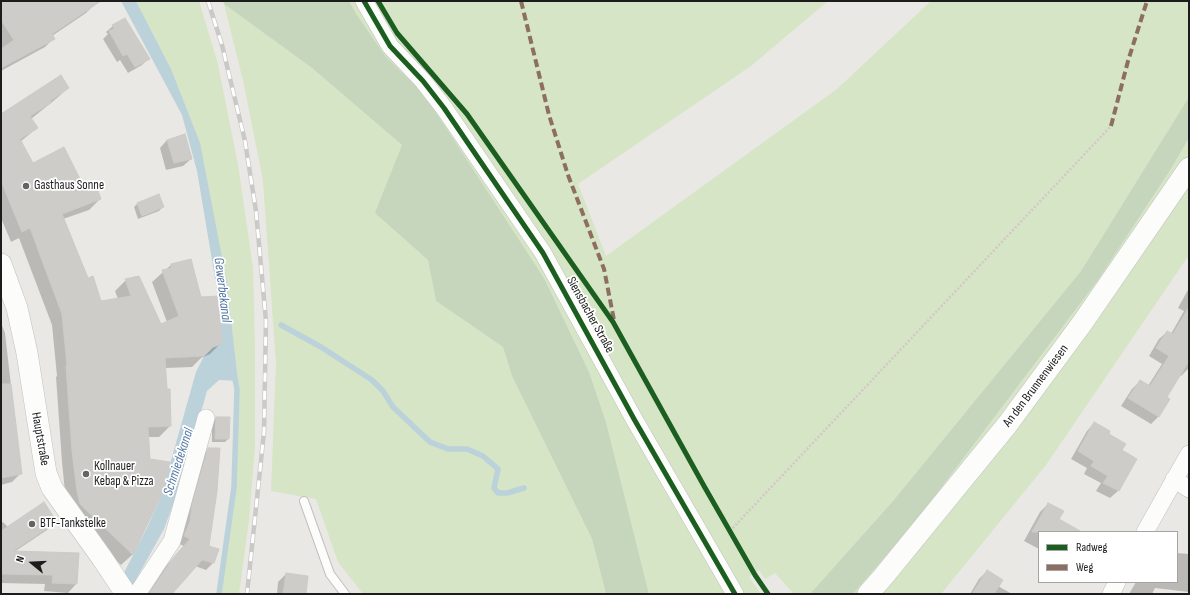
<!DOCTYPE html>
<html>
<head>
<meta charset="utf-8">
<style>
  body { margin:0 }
  #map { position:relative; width:1190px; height:595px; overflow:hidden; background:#eae8e4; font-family:"Sofia Sans Condensed",sans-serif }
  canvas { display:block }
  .frame { position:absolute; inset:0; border:2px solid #1c1c1c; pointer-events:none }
  .legend { position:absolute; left:1038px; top:531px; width:140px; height:52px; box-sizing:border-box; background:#fff; border:1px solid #a4a4a4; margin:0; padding:5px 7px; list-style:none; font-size:12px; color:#1c1c1c }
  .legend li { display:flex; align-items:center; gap:8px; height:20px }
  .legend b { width:20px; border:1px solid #a4a4a4 }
  .north { position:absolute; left:12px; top:543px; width:40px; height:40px; -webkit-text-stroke:3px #fff; paint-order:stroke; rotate:288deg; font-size:11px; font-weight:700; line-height:16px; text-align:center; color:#1c1c1c }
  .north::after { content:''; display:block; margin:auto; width:14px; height:18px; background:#1c1c1c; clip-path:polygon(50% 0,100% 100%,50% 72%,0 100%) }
</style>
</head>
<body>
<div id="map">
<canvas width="1190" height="595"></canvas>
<div class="frame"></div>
<ul class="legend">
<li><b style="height:5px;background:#1b5e20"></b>Radweg</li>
<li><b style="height:5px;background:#8d6e63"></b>Weg</li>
</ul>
<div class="north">N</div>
</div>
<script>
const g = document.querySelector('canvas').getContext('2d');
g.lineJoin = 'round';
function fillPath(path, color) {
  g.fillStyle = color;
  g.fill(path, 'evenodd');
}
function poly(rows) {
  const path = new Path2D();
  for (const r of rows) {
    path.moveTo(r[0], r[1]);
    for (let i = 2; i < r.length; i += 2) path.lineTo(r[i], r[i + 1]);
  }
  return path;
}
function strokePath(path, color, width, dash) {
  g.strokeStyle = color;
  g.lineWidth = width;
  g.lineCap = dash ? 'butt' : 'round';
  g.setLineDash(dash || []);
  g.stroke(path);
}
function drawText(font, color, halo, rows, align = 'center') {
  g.font = font + ' "Sofia Sans Condensed",sans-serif';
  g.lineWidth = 3.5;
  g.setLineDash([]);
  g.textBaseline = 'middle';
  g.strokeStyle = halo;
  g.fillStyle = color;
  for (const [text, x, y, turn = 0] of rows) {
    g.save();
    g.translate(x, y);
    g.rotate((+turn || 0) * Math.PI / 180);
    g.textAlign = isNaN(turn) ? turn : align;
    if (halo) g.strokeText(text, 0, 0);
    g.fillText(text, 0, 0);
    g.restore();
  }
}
const grass = poly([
  [136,1,199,1,218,64,238,164,253,268,255,349,255,447,249,520,239,594,219,594,234,487,238,381,227,283,171,69],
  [349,1,828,1,751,66,578,184,606,256,837,89,931,1,1189,1,1189,97,1081,271,893,501,810,594,794,594,775,573,765,579,759,570,749,577,761,594,743,594,737,585,724,594,649,594,606,422,589,372,544,278,424,94,386,57,357,15],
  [224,4,312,68,402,145,376,213,428,260,436,301,503,347,512,376,592,539,606,594,363,594,338,562,316,499,271,491,276,363,263,181,244,85],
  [1189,138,1189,255,1046,465,941,594,853,594,919,517,1098,280,1169,172]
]);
const forest = poly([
  [223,1,349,1,357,15,386,57,424,94,544,278,589,372,606,422,649,594,606,594,592,539,512,376,503,347,436,301,428,260,375,213,402,145,312,68,224,4],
  [1189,97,1189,138,1169,172,1098,280,919,517,853,594,810,594,893,501,1081,271]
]);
const water = poly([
  [121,1,136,1,171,69,200,143,227,283,238,381,219,380,207,391,181,483,164,529,128,594,113,594,147,528,161,496,196,372,204,356,213,347,222,343,218,296,197,171,182,115]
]);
const shadow = poly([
  [1,1,92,1,94,5,86,13,52,36,53,39,45,47,1,71,1,42,2,42,1,40],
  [113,26,149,58,142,65,128,73,120,60,117,62,103,39,108,34,106,32],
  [68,88,57,98,31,119,37,128,20,142,32,164,84,188,100,199,89,210,63,219,87,279,101,302,118,299,115,291,126,280,160,325,167,322,152,282,171,265,201,298,221,343,210,354,201,358,192,367,165,368,170,426,159,437,148,437,149,459,163,489,132,555,121,565,70,515,66,502,62,462,56,377,57,376,52,325,19,238,11,242,1,218,1,115],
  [167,140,191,159,183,166,166,170,160,148],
  [138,203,163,207,159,211,138,219,134,207],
  [1189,288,1189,368,1181,376,1180,375,1165,398,1158,417,1151,424,1121,406,1132,389,1140,381,1148,386,1162,364,1149,356,1159,339,1167,332,1171,334,1184,311,1178,308],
  [1,323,5,333,21,473,12,482,1,485],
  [216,418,228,439,225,442,212,442,212,422],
  [1094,423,1108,435,1120,451,1136,459,1118,491,1110,498,1096,491,1101,483,1084,474,1087,468,1071,459,1087,431],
  [209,449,208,546,218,550,213,563,206,570,195,566,170,594,148,594,166,566,184,546,177,543,201,456],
  [1048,504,1058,520,1074,532,1039,532,1039,549,1024,541,1040,512],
  [3,522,8,527,55,522,47,530,14,552,76,584,68,593,44,591,45,584,1,583,1,524],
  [1177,553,1189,554,1189,592,1155,588,1152,594,1129,594,1136,582,1177,582],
  [987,571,998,586,1012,594,970,594,979,579],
  [286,574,307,577,305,594,277,594,278,582]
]);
const stream = poly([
  [281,325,321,347,372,380,383,391,393,407,430,442,448,449,467,449,483,456,498,469,494,488,498,493,507,493,524,488],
  [219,594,234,487,237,389,234,375]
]);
const building = poly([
  [1,1,101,1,52,34,55,39,1,68,1,49,14,40,1,20,1,1],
  [125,18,150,59,135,67,127,54,123,56,109,31,114,29,112,25,125,18],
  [61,75,69,88,50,101,51,103,30,116,38,128,20,139,33,163,64,147,84,187,95,183,101,199,62,214,88,278,93,276,101,301,131,296,125,279,139,276,161,324,179,316,162,270,171,268,171,264,191,259,201,297,218,296,222,344,213,347,204,356,165,358,167,389,170,389,171,426,148,427,150,459,170,462,164,489,133,555,80,504,77,491,72,451,66,366,67,365,62,314,30,228,22,232,1,181,1,114,61,75],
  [185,134,192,159,174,163,167,140,185,134],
  [159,194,164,207,142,216,137,203,159,194],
  [1189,307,1189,361,1167,397,1170,399,1159,417,1128,398,1140,380,1150,386,1169,356,1156,348,1167,331,1173,334,1189,307],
  [1,384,11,384,22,474,1,478,1,384],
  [216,417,230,417,229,439,215,439,216,417],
  [1094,422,1110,431,1109,434,1126,444,1122,450,1137,459,1119,491,1103,483,1108,476,1091,466,1094,461,1078,451,1094,422],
  [208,448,220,448,217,491,209,546,219,549,214,563,202,560,172,594,149,594,173,558,190,539,184,536,190,521,192,505,208,448],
  [44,502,57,522,13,551,79,553,77,584,52,583,53,575,1,574,1,531,44,502],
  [1048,503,1064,511,1059,519,1082,532,1032,532,1048,503],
  [987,570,1003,580,994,594,972,594,987,570],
  [286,573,308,576,306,594,283,594,286,573]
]);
const path = poly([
  [730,531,1111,126]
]);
const service = poly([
  [304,501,330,574,345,594]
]);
const minor = poly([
  [364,1,390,46,423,81,444,108,543,253,634,419,735,594],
  [1174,479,1189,489],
  [1145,532,1189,454],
  [137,594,172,541,206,418],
  [1111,594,1117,582]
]);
const tertiary = poly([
  [1,264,17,308,27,353,46,473,52,488,102,558,126,594],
  [868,594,883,577,1007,425,1083,322,1189,168]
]);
const rail = poly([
  [208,1,222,45,245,141,256,211,266,321,264,432,247,594]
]);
const quiet = poly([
  [521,1,549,115,568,175,604,269,614,320],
  [1111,126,1128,61,1147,1]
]);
const cycleway = poly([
  [364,1,390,46,423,81,444,108,543,253,634,419,735,594],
  [378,1,397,33,467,114,613,322,704,486,755,575,768,594]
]);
const markers = [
  [26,186,4,"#646362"],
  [86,474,4,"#646362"],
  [32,524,4,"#646362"]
];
const poiNames = [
  ["Gasthaus Sonne",34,186],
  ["Kollnauer",94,467],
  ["Kebap & Pizza",94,482],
  ["BTF-Tankstelke",40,524]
];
const streetNames = [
  ["Siensbacher Straße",590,315,61],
  ["An den Brunnenwiesen",1036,386,-53],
  ["Hauptstraße",40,439,80]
];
const waterNames = [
  ["Gewerbekanal",222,290,83],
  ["Schmiedekanal",179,462,-72]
];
fillPath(grass, '#d5e5c5');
fillPath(forest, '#c5d6bc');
fillPath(water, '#bbd2da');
fillPath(shadow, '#0003');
strokePath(stream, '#bbd2da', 5.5);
fillPath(building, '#ceccc9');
strokePath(building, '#cdcac6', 1);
strokePath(service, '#c1c0bf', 10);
strokePath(minor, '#c1c0bf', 18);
strokePath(tertiary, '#c1c0bf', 22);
strokePath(path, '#d3c8c6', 2.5, [2, 2]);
strokePath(service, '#fcfcfb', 8);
strokePath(minor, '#fcfcfb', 17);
strokePath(tertiary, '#fcfcfb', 21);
strokePath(rail, '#c9c9c8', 4.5);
strokePath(rail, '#fff', 3, [9]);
strokePath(quiet, '#8d6e63', 4, [8, 4]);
strokePath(cycleway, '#1b5e20', 5);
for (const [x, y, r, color] of markers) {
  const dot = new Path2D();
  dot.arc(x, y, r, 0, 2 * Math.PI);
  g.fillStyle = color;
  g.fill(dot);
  strokePath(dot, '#fff', 1.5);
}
drawText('13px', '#1c1c1c', '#fff', poiNames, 'left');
drawText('13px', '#1c1c1c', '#fff', streetNames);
drawText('italic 14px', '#5276a1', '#fff', waterNames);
</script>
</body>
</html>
